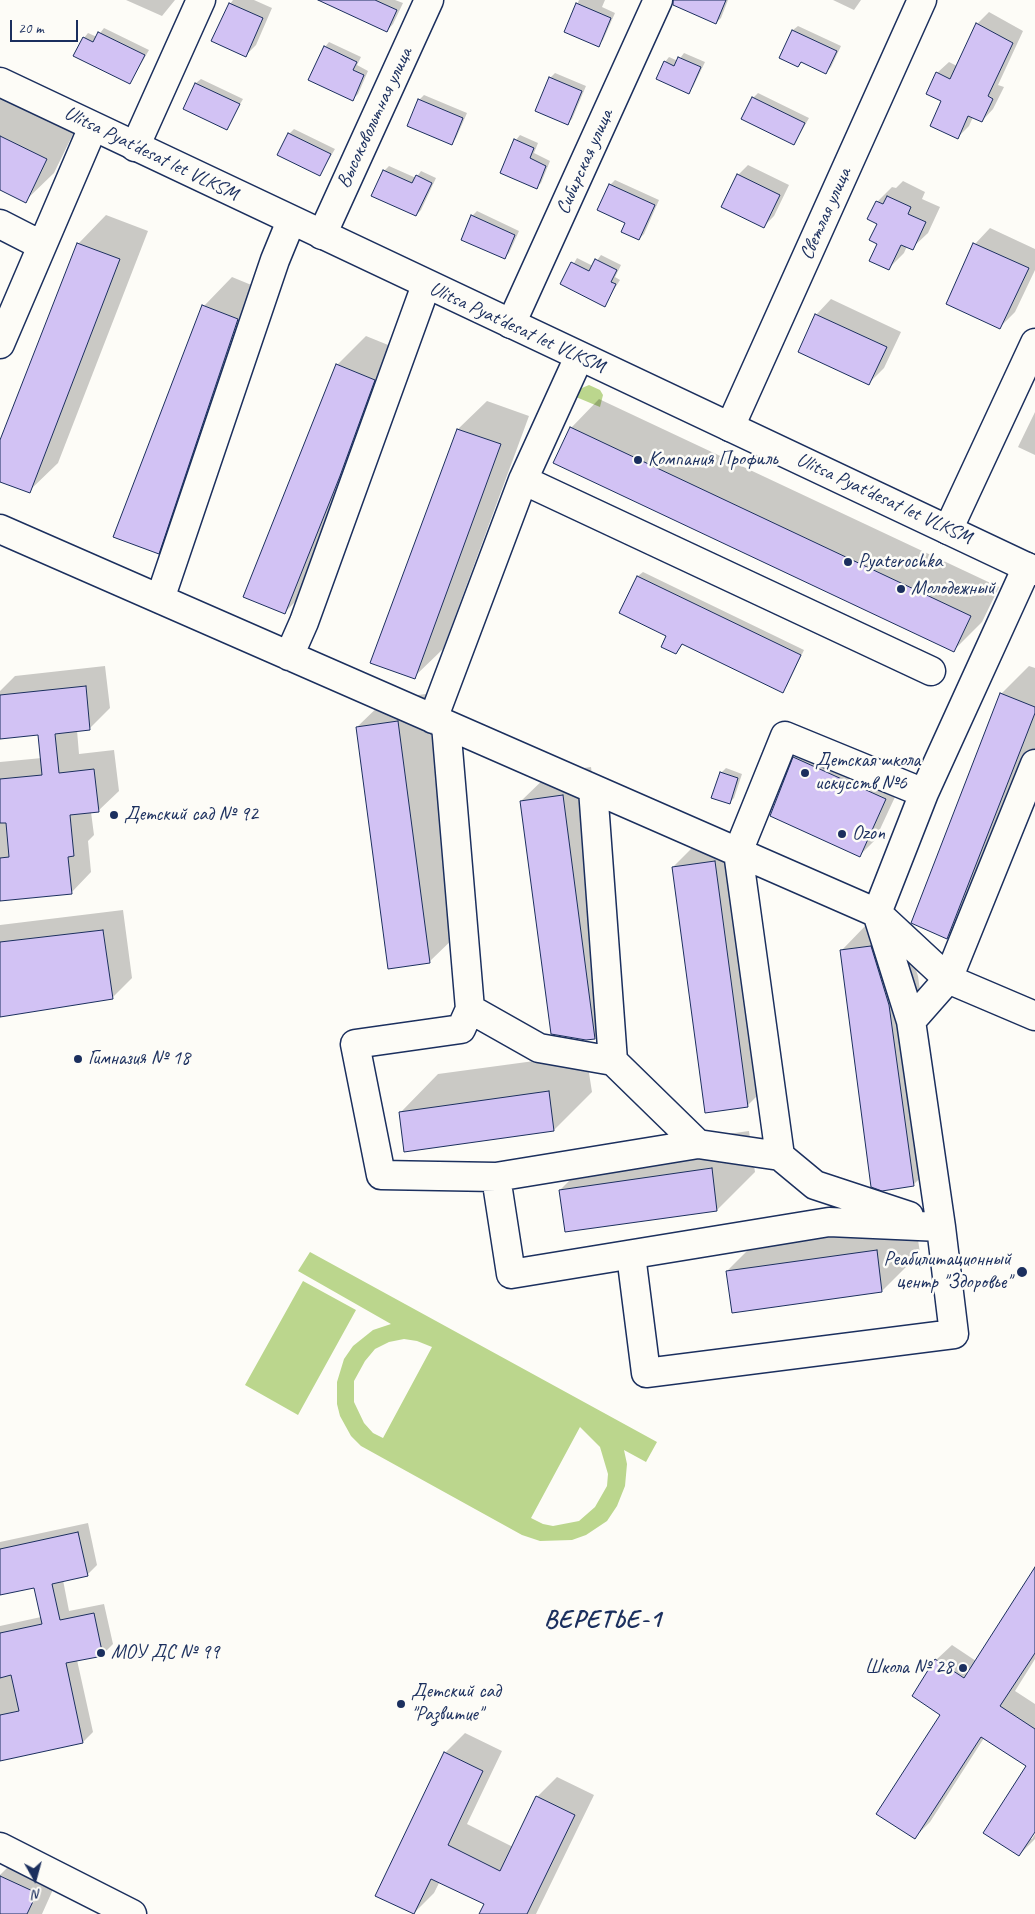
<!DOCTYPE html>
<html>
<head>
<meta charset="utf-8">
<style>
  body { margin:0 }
  #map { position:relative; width:1035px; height:1914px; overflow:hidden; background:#fdfcf7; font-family:Caveat,sans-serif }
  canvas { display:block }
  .north { position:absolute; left:10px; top:1854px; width:50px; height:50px; -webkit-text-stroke:4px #fdfcf7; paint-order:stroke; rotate:173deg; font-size:14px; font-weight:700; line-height:20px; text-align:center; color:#1b2f5e }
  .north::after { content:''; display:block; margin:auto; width:18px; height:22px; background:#1b2f5e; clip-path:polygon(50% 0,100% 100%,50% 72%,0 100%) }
  .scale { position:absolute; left:10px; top:20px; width:68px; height:22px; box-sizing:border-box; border:2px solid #1b2f5e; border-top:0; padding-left:6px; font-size:15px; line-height:18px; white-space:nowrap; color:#1b2f5e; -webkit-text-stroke:4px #fdfcf7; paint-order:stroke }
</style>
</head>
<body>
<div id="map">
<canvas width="1035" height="1914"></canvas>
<div class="north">N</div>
<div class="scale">20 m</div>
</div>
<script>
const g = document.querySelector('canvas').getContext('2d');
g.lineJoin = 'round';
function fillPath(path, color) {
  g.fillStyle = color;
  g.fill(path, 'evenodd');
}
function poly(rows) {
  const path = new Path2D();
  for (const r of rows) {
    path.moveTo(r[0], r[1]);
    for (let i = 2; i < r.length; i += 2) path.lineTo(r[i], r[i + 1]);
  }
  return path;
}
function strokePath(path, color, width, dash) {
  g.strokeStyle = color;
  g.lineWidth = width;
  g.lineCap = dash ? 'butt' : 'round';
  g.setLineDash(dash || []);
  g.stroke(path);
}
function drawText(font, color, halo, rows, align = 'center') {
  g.font = font + ' Caveat,sans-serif';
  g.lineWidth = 5;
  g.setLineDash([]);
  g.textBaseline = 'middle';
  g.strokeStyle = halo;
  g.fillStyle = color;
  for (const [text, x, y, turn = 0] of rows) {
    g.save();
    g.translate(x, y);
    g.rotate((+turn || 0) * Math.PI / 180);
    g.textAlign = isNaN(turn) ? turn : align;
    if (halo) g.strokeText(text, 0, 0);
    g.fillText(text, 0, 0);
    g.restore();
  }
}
const green = poly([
  [589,385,600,390,603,395,600,407,576,397,582,388],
  [310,1252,657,1442,646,1462,624,1450,627,1464,625,1486,617,1506,607,1521,586,1535,572,1540,540,1541,522,1535,361,1446,351,1436,340,1416,337,1404,337,1382,344,1359,353,1346,373,1330,391,1324,298,1271],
  [404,1339,417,1341,432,1347,383,1438,373,1433,364,1423,354,1402,354,1381,365,1361,375,1349,389,1342],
  [580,1427,600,1447,608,1474,607,1486,595,1507,579,1521,553,1526,543,1524,531,1518],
  [303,1281,356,1310,298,1415,245,1385]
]);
const shadow = poly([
  [126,0,175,0,162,16],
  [233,0,254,0,272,8,256,45,246,55,230,4],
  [320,0,395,0,403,3,393,24,387,31],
  [579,0,605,0,602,7,615,13,603,40,598,45,566,31],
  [695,0,728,0,721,18,716,23],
  [833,0,861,0,854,10],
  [989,12,1023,31,998,85,1004,87,993,109,982,121,973,117,969,126,958,137,943,101,937,73,949,62,957,66,977,24],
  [798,26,841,46,831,67,826,72,803,61,798,66,781,58,793,30],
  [104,28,149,50,130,83,84,38,88,33,97,37],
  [329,42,361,57,357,65,368,71,358,94,353,99,325,47],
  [684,53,705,62,693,87,688,92,665,62,669,57,678,61],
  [555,73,586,86,572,119,567,123,550,78],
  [201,79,243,99,226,129,184,108,196,83],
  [0,93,75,130,54,173,25,201,0,189],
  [758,93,809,118,794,144,753,98],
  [424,95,467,113,456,138,451,143,419,100],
  [294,129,335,149,320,174,289,134],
  [520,135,538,143,534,153,550,161,541,183,536,187,516,140],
  [748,165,789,185,774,216,764,226,738,175],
  [389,166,416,178,421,171,436,178,421,210,416,215,384,171],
  [615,180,659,200,644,234,639,239,627,222,610,185],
  [903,181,925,192,922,199,940,207,928,233,912,248,907,246,904,253,889,268,879,243,877,202,892,187,896,188],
  [477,211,519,231,509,253,504,258,472,216],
  [106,215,148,231,58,463,29,491,0,481,0,444,78,244],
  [990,228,1035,249,1035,270,1015,312,1000,327,947,303,975,244],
  [601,255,621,265,615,277,620,280,604,305,562,284,577,258,593,266],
  [232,277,266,291,187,524,158,553,204,306],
  [831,299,901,332,884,368,869,383,799,351,816,315],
  [366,336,403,351,313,584,285,612,337,365],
  [599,399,999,587,982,622,954,650,571,428],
  [487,401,529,416,443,649,414,677,458,429],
  [1035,412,1035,455,1018,447],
  [643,572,804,650,787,686,782,691,683,643,676,653,668,636,620,613,638,576],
  [105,666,110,708,90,728,77,730,79,754,114,750,119,791,98,811,91,812,94,835,88,841,91,872,71,893,0,900,0,762,42,758,39,734,0,738,0,691,15,676],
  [1029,666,1035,668,1035,756,976,909,947,937,1001,694],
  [426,694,458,934,429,962,357,727,386,699],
  [810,742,901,784,875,840,860,855,771,815,795,757],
  [591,767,623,1009,595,1038,521,801,550,773],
  [726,768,742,774,734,798,729,803,721,773],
  [743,833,776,1077,747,1106,673,867,701,839],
  [123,910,132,978,112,998,0,1015,0,925],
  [899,918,918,976,942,1157,913,1185,841,951,869,922],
  [586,1054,592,1092,554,1130,400,1113,438,1074],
  [749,1131,755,1172,717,1210,560,1190,598,1152],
  [914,1213,920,1253,882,1291,727,1271,765,1233],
  [88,1523,97,1565,87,1575,63,1580,69,1611,104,1604,113,1644,103,1654,77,1660,93,1732,83,1742,0,1760,0,1626,41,1617,35,1586,0,1594,0,1542],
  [1035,1573,1035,1659,1015,1691,1035,1704,1035,1830,1029,1839,1032,1839,1035,1834,1035,1839,1019,1855,1028,1766,984,1738,930,1822,915,1837,942,1714,936,1660,952,1645,976,1661],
  [465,1733,502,1751,467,1824,513,1847,537,1797,557,1777,594,1795,536,1914,481,1914,486,1903,440,1881,434,1893,414,1913,445,1753],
  [27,1848,64,1865,42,1914,0,1914,0,1875]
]);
const building = poly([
  [318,0,375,0,397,10,387,32,318,0],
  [673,0,726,0,716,24,673,5,673,0],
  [229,3,263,18,246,57,211,41,229,3],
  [576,3,611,18,599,47,564,32,576,3],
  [976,23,1013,43,988,96,993,99,982,122,968,116,958,139,930,126,941,101,926,94,936,72,950,79,976,23],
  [792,30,837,51,826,74,801,62,798,67,779,58,792,30],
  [98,32,145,55,130,84,73,56,83,37,93,42,98,32],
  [324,46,357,62,353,70,364,75,353,101,308,80,324,46],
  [678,57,701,67,689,94,656,79,664,61,674,66,678,57],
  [549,77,582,91,568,125,535,111,549,77],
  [195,83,240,104,227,130,183,109,195,83],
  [752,97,805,123,794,145,741,119,752,97],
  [418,99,463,118,452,145,407,126,418,99],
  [288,133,331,154,320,176,277,155,288,133],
  [0,136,47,159,26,203,0,190,0,136],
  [514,139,534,148,530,158,546,166,537,189,500,173,514,139],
  [383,170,412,183,416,175,432,183,416,216,371,196,383,170],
  [737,174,780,195,764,228,721,207,737,174],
  [609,184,655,205,639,240,621,232,625,223,597,210,609,184],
  [887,196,911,207,908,214,926,222,913,250,901,245,889,270,869,261,877,244,869,240,877,224,867,219,876,201,883,204,887,196],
  [471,215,515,235,505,259,461,240,471,215],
  [77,243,120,259,30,493,0,482,0,440,77,243],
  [973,243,1029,268,1000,329,946,304,973,243],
  [595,259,617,270,611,282,616,284,605,307,560,284,571,262,589,271,595,259],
  [202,305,238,319,159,554,113,537,202,305],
  [815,314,887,347,869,385,798,352,815,314],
  [336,364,375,380,340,476,285,614,243,597,336,364],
  [570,427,971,616,954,652,553,463,570,427],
  [457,429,501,444,415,679,370,663,457,429],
  [637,576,801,655,783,693,682,644,676,654,661,647,666,636,619,613,637,576],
  [86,686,90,730,55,734,59,773,94,769,99,812,70,815,74,856,68,857,72,894,0,901,0,858,9,857,6,823,0,823,0,779,42,775,38,735,0,739,0,695,86,686],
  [1000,693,1035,707,1035,713,947,939,911,923,1000,693],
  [398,721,430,963,388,969,356,727,398,721],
  [793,757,886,799,860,857,770,816,793,757],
  [720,772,738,778,730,804,711,798,720,772],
  [563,795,595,1039,586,1040,551,1034,520,801,563,795],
  [715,861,748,1107,705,1113,672,867,715,861],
  [103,930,113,999,0,1017,0,942,103,930],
  [871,946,889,1005,914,1186,882,1191,871,1187,840,950,871,946],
  [549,1091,554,1131,404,1152,399,1112,549,1091],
  [712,1168,717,1211,565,1232,559,1190,712,1168],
  [877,1250,882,1292,732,1313,726,1271,877,1250],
  [78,1532,88,1576,52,1584,60,1620,94,1613,103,1656,66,1663,83,1743,0,1761,0,1715,19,1711,11,1675,0,1678,0,1633,42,1624,34,1588,0,1595,0,1549,78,1532],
  [1035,1567,1035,1653,1000,1706,1035,1729,1035,1832,1019,1856,983,1833,1026,1766,981,1737,915,1839,876,1814,940,1715,912,1696,935,1659,964,1678,1035,1567],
  [444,1752,483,1771,448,1845,500,1871,536,1796,575,1815,527,1914,479,1914,484,1904,431,1879,414,1914,375,1896,444,1752],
  [0,1876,37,1893,27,1914,0,1914,0,1876]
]);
const minor = poly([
  [135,147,201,0],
  [0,224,41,245],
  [322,235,429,0],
  [511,324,658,0],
  [0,344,93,127],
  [579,357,523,480,931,671],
  [730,427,922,0],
  [0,529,877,913,948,979,1035,1016],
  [948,530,1035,343],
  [1027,567,924,793,877,913,911,1021,948,979,1035,764],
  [160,599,275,260,291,221],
  [289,656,304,622,426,285],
  [433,719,523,480],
  [446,725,470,1009,539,1048,613,1061,698,1144,780,1156,815,1185,909,1216],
  [593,789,613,1061],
  [470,1009,461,1029,355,1044,381,1175,496,1177,511,1274,829,1222,941,1227],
  [780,1156,738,852,785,736,924,793],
  [496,1177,698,1144],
  [631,1255,646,1373,954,1334,941,1227,911,1021],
  [0,1847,132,1914]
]);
const major = poly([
  [0,82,1035,571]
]);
const markers = [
  [638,460,5,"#1b2f5e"],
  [848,562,5,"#1b2f5e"],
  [901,589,5,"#1b2f5e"],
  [805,773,5,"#1b2f5e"],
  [114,815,5,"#1b2f5e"],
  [842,834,5,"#1b2f5e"],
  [78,1059,5,"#1b2f5e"],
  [1022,1272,6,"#1b2f5e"],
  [101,1653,5,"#1b2f5e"],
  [963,1668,5,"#1b2f5e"],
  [401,1704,5,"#1b2f5e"]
];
const streetNames = [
  ["Высоковольтная улица",375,118,-65],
  ["Ulitsa Pyat'desat let VLKSM",151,154,26],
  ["Сибирская улица",585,162,-66],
  ["Светлая улица",826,214,-66],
  ["Ulitsa Pyat'desat let VLKSM",517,328,25],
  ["Ulitsa Pyat'desat let VLKSM",884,499,25]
];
const poiNames = [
  ["Компания Профиль",648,460],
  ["Pyaterochka",858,562],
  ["Молодежный",911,589],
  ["Детская школа",815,761],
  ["искусств №6",815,784],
  ["Детский сад № 92",124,815],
  ["Ozon",852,834],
  ["Гимназия № 18",88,1059],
  ["Реабилитационный",1011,1260,"right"],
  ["центр \"Здоровье\"",1011,1283,"right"],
  ["МОУ ДС № 99",111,1653],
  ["Школа № 28",953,1668,"right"],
  ["Детский сад",411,1692],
  ["\"Развитие\"",411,1715]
];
const districtNames = [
  ["ВЕРЕТЬЕ-1",603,1620]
];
fillPath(green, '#bbd68d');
fillPath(shadow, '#0003');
fillPath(building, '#d2c2f4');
strokePath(building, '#1b2f5e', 1);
strokePath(minor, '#1b2f5e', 31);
strokePath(major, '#1b2f5e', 31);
strokePath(minor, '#fdfcf7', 28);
strokePath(major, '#fdfcf7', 28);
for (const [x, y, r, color] of markers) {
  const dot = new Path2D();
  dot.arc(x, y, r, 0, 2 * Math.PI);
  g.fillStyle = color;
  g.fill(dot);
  strokePath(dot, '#fdfcf7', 2);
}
drawText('20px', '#1b2f5e', '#fdfcf7', streetNames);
drawText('20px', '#1b2f5e', '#fdfcf7', poiNames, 'left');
g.letterSpacing = '1px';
drawText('bold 25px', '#1b2f5e', '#fdfcf7', districtNames);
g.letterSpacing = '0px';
</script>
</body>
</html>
